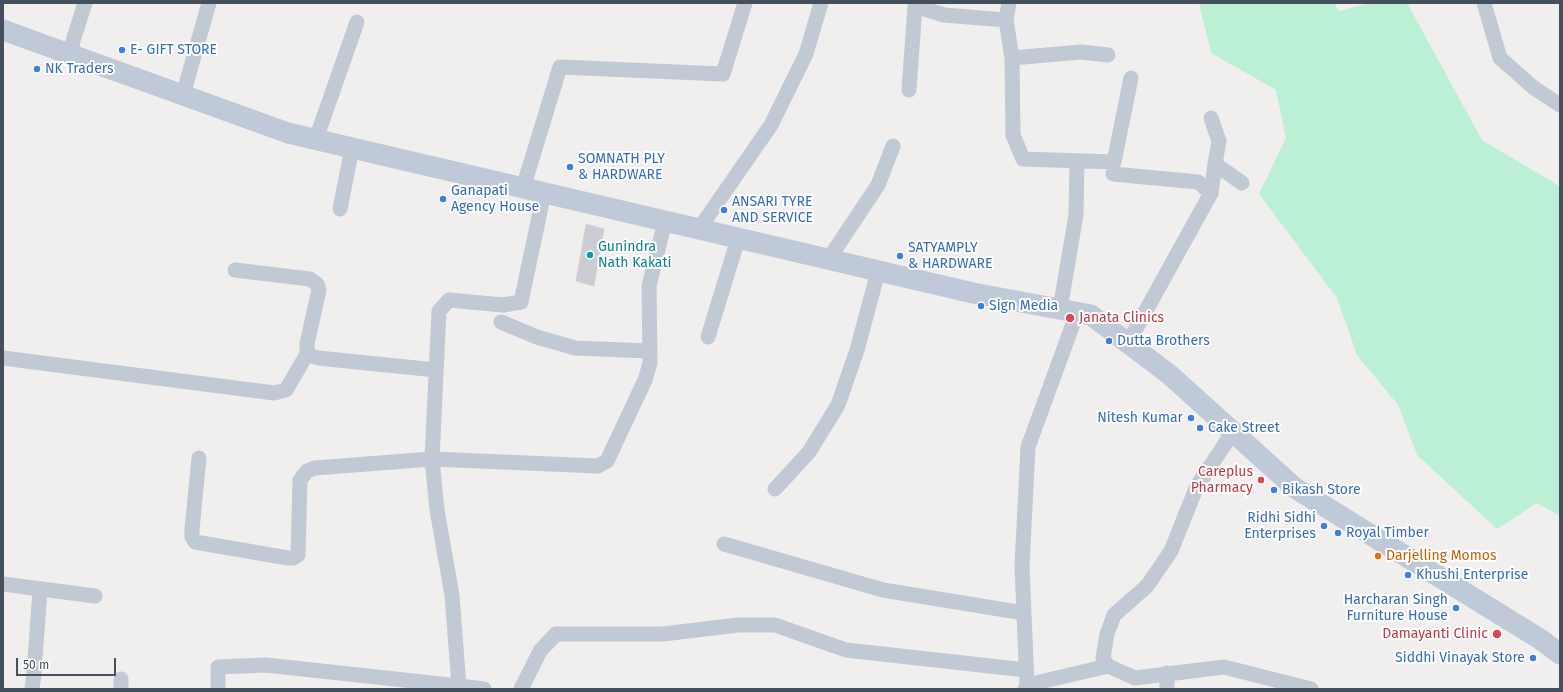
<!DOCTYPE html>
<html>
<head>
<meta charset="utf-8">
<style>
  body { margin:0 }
  #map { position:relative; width:1563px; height:692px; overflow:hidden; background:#f1eeee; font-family:"Fira Sans",sans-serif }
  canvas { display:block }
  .frame { position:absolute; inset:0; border:4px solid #464f5c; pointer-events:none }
  .scale { position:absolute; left:16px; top:658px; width:100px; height:18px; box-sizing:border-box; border:2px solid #464f5c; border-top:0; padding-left:5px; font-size:12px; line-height:14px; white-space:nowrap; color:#464f5c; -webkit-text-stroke:3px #fff; paint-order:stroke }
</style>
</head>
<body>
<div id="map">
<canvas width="1563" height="692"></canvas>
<div class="frame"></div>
<div class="scale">50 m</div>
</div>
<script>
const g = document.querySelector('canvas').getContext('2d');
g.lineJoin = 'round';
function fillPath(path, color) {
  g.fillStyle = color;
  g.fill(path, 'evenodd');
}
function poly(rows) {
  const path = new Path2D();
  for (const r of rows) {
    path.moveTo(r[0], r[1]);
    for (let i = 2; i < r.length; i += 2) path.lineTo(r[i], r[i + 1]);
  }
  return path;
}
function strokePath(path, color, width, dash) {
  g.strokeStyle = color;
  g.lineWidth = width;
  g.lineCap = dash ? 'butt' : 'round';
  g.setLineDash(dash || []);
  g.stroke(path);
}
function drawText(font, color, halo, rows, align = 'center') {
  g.font = font + ' "Fira Sans",sans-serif';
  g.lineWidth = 4;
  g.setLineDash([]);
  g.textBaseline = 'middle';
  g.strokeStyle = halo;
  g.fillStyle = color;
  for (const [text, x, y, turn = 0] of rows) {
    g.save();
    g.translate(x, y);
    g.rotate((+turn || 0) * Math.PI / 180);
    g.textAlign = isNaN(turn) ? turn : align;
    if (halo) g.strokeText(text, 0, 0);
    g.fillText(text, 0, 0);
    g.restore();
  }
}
const green = poly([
  [1199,3,1334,3,1339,11,1370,3,1407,3,1482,140,1556,184,1560,187,1560,516,1537,503,1497,529,1417,455,1398,405,1357,355,1337,298,1259,194,1286,138,1276,90,1211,53]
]);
const building = poly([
  [586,224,604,229,594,286,576,281,586,224]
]);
const street = poly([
  [915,3,915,6,944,15,1006,20,1012,58,1013,135,1023,159,1114,162,1131,78],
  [1484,3,1500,58,1534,88,1560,105],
  [1006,20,1009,3],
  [73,55,72,44,85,3],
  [1012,58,1081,52,1108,55],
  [909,90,915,6],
  [183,95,209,3],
  [1211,118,1219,141,1215,164],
  [316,139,357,22],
  [1113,174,1198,182,1211,193,1128,343],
  [523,188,560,67,723,74,745,3],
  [1211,193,1215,164,1242,183],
  [340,209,352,148],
  [699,229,771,125,806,54,821,3],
  [828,260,878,185,893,146],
  [1060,309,1076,215,1077,161],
  [501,322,537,337,575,348,649,351],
  [708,337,738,239],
  [307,354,318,358,436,370],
  [3,358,274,393,286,390,307,354,307,344,319,290,317,284,310,279,235,270],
  [1233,432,1197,486,1171,551,1147,586,1114,615,1107,634,1103,658,1108,666,1135,678,1224,667,1311,689],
  [199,458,192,529,192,537,195,542,288,558,293,558,298,555,300,480,307,471,315,468,432,459,598,466,607,461,645,380,650,363,649,286,665,221],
  [775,489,809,452,838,405,857,350,878,272],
  [724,544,883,590,1024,613],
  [3,584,95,596],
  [1167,673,1167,689],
  [1027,685,1108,666],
  [32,689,34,673,40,590],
  [121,689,121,679],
  [218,689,218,667,266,665,459,686],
  [484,689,459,686,452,595,437,510,432,459,439,311,449,300,503,305,521,302,544,193],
  [521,689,540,651,556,634,663,634,738,625,775,625,846,650,1026,670],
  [1025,689,1027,685,1022,566,1028,447,1077,313]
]);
const secondary = poly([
  [3,30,288,133,973,293,1091,315,1170,375,1295,488,1540,639,1560,654]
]);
const markers = [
  [122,50,4,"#3f7fe0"],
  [37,69,4,"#3f7fe0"],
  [570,167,4,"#3f7fe0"],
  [443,199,4,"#3f7fe0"],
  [724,210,4,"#3f7fe0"],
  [590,255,4,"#0f9aa8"],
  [900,256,4,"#3f7fe0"],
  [981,306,4,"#3f7fe0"],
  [1070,318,5,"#e0444e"],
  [1109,341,4,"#3f7fe0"],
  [1191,418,4,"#3f7fe0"],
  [1200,428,4,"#3f7fe0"],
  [1261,480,4,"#e0444e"],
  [1274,490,4,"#3f7fe0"],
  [1324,526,4,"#3f7fe0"],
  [1338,533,4,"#3f7fe0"],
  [1378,556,4,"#e8710a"],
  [1408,575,4,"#3f7fe0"],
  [1456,608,4,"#3f7fe0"],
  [1497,634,5,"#e0444e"],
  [1533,658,4,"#3f7fe0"]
];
const shopNames = [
  ["E- GIFT STORE",130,50],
  ["NK Traders",45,69],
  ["SOMNATH PLY",578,159],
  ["& HARDWARE",578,175],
  ["Ganapati",451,191],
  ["Agency House",451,207],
  ["ANSARI TYRE",732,202],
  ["AND SERVICE",732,218],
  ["SATYAMPLY",908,248],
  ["& HARDWARE",908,264],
  ["Sign Media",989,306],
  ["Dutta Brothers",1117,341],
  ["Nitesh Kumar",1183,418,"right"],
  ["Cake Street",1208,428],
  ["Bikash Store",1282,490],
  ["Ridhi Sidhi",1316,518,"right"],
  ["Enterprises",1316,534,"right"],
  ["Royal Timber",1346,533],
  ["Khushi Enterprise",1416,575],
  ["Harcharan Singh",1448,600,"right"],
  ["Furniture House",1448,616,"right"],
  ["Siddhi Vinayak Store",1525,658,"right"]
];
const cultureNames = [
  ["Gunindra",598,247],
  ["Nath Kakati",598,263]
];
const healthNames = [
  ["Janata Clinics",1079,318,"left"],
  ["Careplus",1253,472],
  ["Pharmacy",1253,488],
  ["Damayanti Clinic",1488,634]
];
const foodNames = [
  ["Darjelling Momos",1386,556]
];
fillPath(green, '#bbf0d5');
fillPath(building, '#cbcdd3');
strokePath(building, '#d2d3da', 1);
strokePath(street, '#c1c9d4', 15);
strokePath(secondary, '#c0c9d8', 21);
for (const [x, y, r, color] of markers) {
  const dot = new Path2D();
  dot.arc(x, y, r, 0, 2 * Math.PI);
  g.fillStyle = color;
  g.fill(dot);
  strokePath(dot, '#fff', 1.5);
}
drawText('14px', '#366cbe', '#fff', shopNames, 'left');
drawText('14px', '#0d838f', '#fff', cultureNames, 'left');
drawText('14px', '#be3a42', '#fff', healthNames, 'right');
drawText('14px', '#c56008', '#fff', foodNames, 'left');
</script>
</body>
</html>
